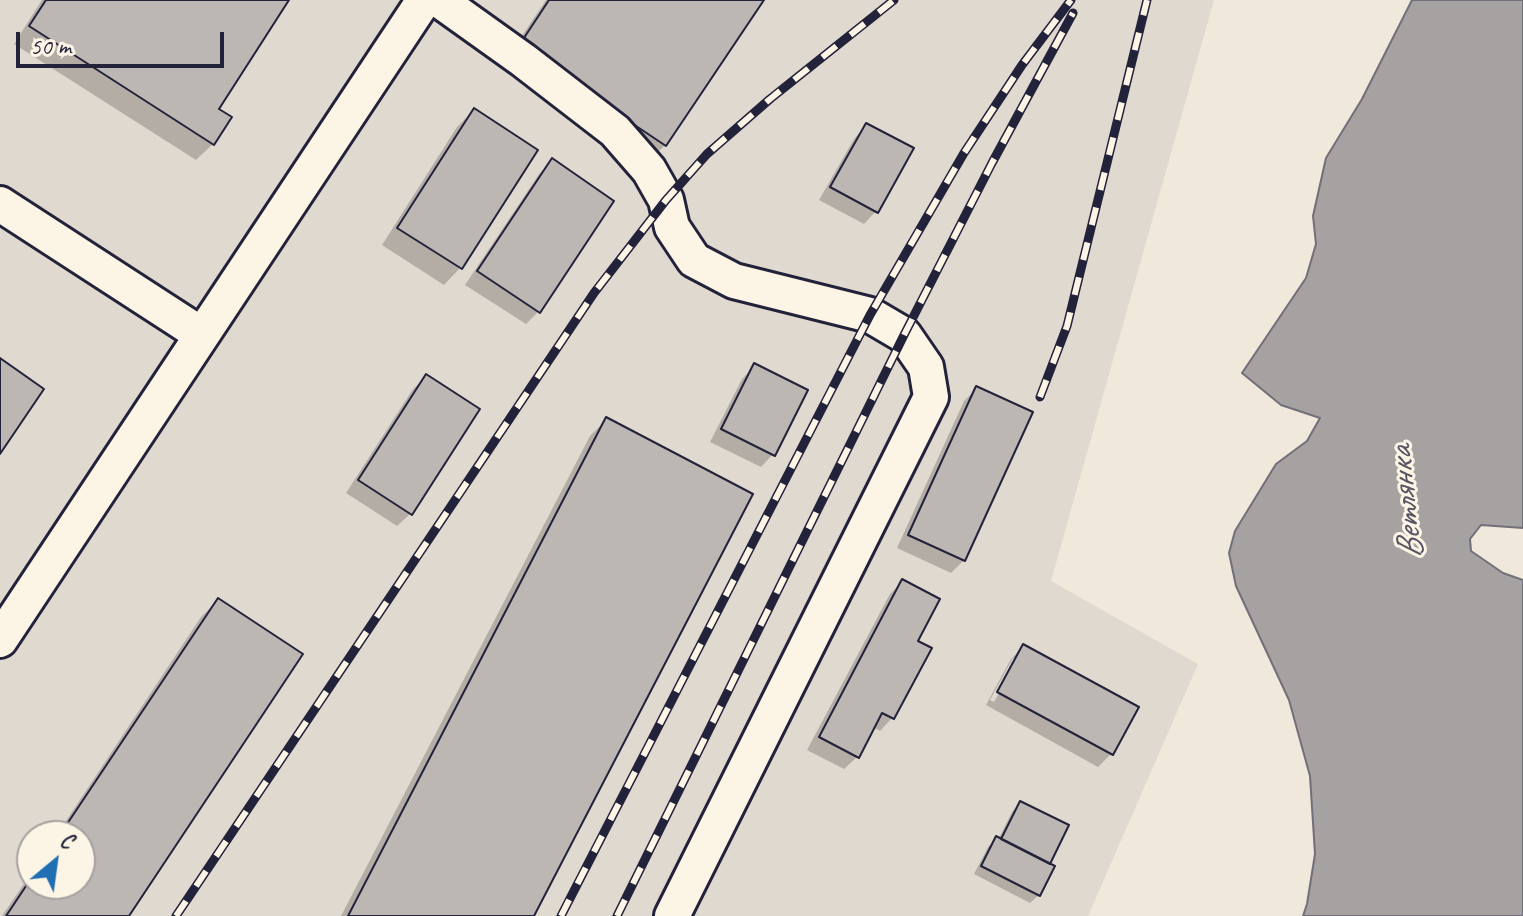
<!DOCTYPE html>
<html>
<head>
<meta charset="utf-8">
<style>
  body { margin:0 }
  #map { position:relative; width:1523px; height:916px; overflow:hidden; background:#efe8db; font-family:Caveat,sans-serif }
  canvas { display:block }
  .north { position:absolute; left:16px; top:820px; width:80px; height:80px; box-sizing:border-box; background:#fcf5e5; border:2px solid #a5a1a1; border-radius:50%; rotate:29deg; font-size:22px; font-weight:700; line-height:32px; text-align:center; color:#22223b }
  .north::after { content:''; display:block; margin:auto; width:28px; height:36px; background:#1f6fb2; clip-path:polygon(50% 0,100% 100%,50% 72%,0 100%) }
  .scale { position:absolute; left:16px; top:32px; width:208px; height:36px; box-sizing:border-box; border:4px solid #22223b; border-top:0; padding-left:10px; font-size:24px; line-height:28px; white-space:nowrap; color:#22223b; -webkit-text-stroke:6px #fcf5e5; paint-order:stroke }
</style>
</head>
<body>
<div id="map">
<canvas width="1523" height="916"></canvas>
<div class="north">С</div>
<div class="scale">50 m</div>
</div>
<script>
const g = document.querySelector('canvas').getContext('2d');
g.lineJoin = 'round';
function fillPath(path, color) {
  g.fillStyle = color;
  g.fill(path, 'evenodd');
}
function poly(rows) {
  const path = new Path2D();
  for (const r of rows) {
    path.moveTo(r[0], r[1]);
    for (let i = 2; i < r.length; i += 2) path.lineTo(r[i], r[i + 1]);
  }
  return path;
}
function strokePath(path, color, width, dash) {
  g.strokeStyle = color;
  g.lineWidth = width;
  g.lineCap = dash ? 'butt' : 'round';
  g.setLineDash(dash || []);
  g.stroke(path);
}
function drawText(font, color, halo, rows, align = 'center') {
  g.font = font + ' Caveat,sans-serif';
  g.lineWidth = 6;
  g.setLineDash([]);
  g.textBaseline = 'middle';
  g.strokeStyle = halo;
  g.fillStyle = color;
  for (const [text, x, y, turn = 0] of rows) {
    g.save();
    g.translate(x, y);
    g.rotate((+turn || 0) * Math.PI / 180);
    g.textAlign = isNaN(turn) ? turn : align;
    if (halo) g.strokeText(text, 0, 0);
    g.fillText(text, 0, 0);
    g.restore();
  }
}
const built = poly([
  [0,0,1214,0,1051,581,1198,664,1088,916,0,916],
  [32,836,80,836,80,884,32,884]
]);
const water = poly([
  [1412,0,1523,0,1523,528,1481,525,1470,539,1471,551,1503,573,1523,580,1523,916,1303,916,1307,904,1315,854,1310,776,1289,700,1236,586,1229,553,1235,531,1276,464,1307,441,1320,418,1281,405,1242,373,1306,278,1316,244,1313,216,1326,158,1362,99,1412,0]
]);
const shadow = poly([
  [42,0,287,0,216,110,213,144,196,160,14,44],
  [546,0,762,0,665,145,648,162,503,64],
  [474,110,536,150,460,268,444,285,382,245,457,127],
  [866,126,876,211,864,224,819,200,854,139],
  [552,161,538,312,526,324,465,285,539,174],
  [755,366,773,454,761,467,710,442,742,379],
  [426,377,410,514,397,526,346,493,413,389],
  [977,388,964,560,951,573,897,548,964,401],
  [606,420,532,916,341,916,590,436],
  [903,581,916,642,892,718,880,731,873,727,857,757,844,769,807,750,890,594],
  [218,600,127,916,2,916,32,872,32,884,80,884,80,836,56,836,201,617],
  [1024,646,1136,708,1111,754,1098,767,986,705,1011,659],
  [1013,658,1018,658,994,702,990,700],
  [1020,803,1047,865,1039,895,1030,903,974,874,988,847,996,839,998,840,1012,812]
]);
const building = poly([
  [46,0,289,0,219,109,232,117,214,145,29,26,46,0],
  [549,0,764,0,666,146,518,47,549,0],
  [474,108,538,150,462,269,397,228,474,108],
  [866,123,914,148,878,213,830,187,866,123],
  [552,158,614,201,540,313,477,271,552,158],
  [0,358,44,389,0,454,0,358],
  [754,363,808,390,775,456,721,429,754,363],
  [426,374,480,409,412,515,358,480,426,374],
  [976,386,1033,412,965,561,908,535,976,386],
  [606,417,753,494,534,916,348,916,606,417],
  [902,579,940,599,918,641,932,648,894,719,882,713,859,758,819,737,902,579],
  [218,598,303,654,129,916,6,916,32,877,32,884,80,884,80,836,59,836,218,598],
  [1023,644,1139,707,1113,755,997,692,1023,644],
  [1020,801,1069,825,1050,864,1001,839,1020,801],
  [996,836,1055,866,1040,896,981,866,996,836]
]);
const minor = poly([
  [439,0,523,60,615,131,649,170,666,200,672,227,694,260,734,281,870,315,904,335,926,367,931,397,672,916],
  [0,204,202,335],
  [0,640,424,0]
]);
const rail = poly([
  [1040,397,1067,326,1147,0],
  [176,916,594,293,666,200,707,154,770,99,894,0],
  [561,916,870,315,964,153,1022,65,1071,0],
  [617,916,904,335,992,163,1073,13]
]);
const waterNames = [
  ["Ветлянка",1407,503,-96]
];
fillPath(built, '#e0d9cf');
fillPath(water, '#a6a2a2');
strokePath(water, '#716f79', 2);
fillPath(shadow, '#0003');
fillPath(building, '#bcb7b3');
strokePath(building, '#22223b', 2);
strokePath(minor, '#22223b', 40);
strokePath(minor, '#fcf5e5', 34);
strokePath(rail, '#22223b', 9);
strokePath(rail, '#fcf5e5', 6, [18]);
drawText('italic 36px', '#575564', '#fcf5e5', waterNames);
</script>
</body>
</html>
